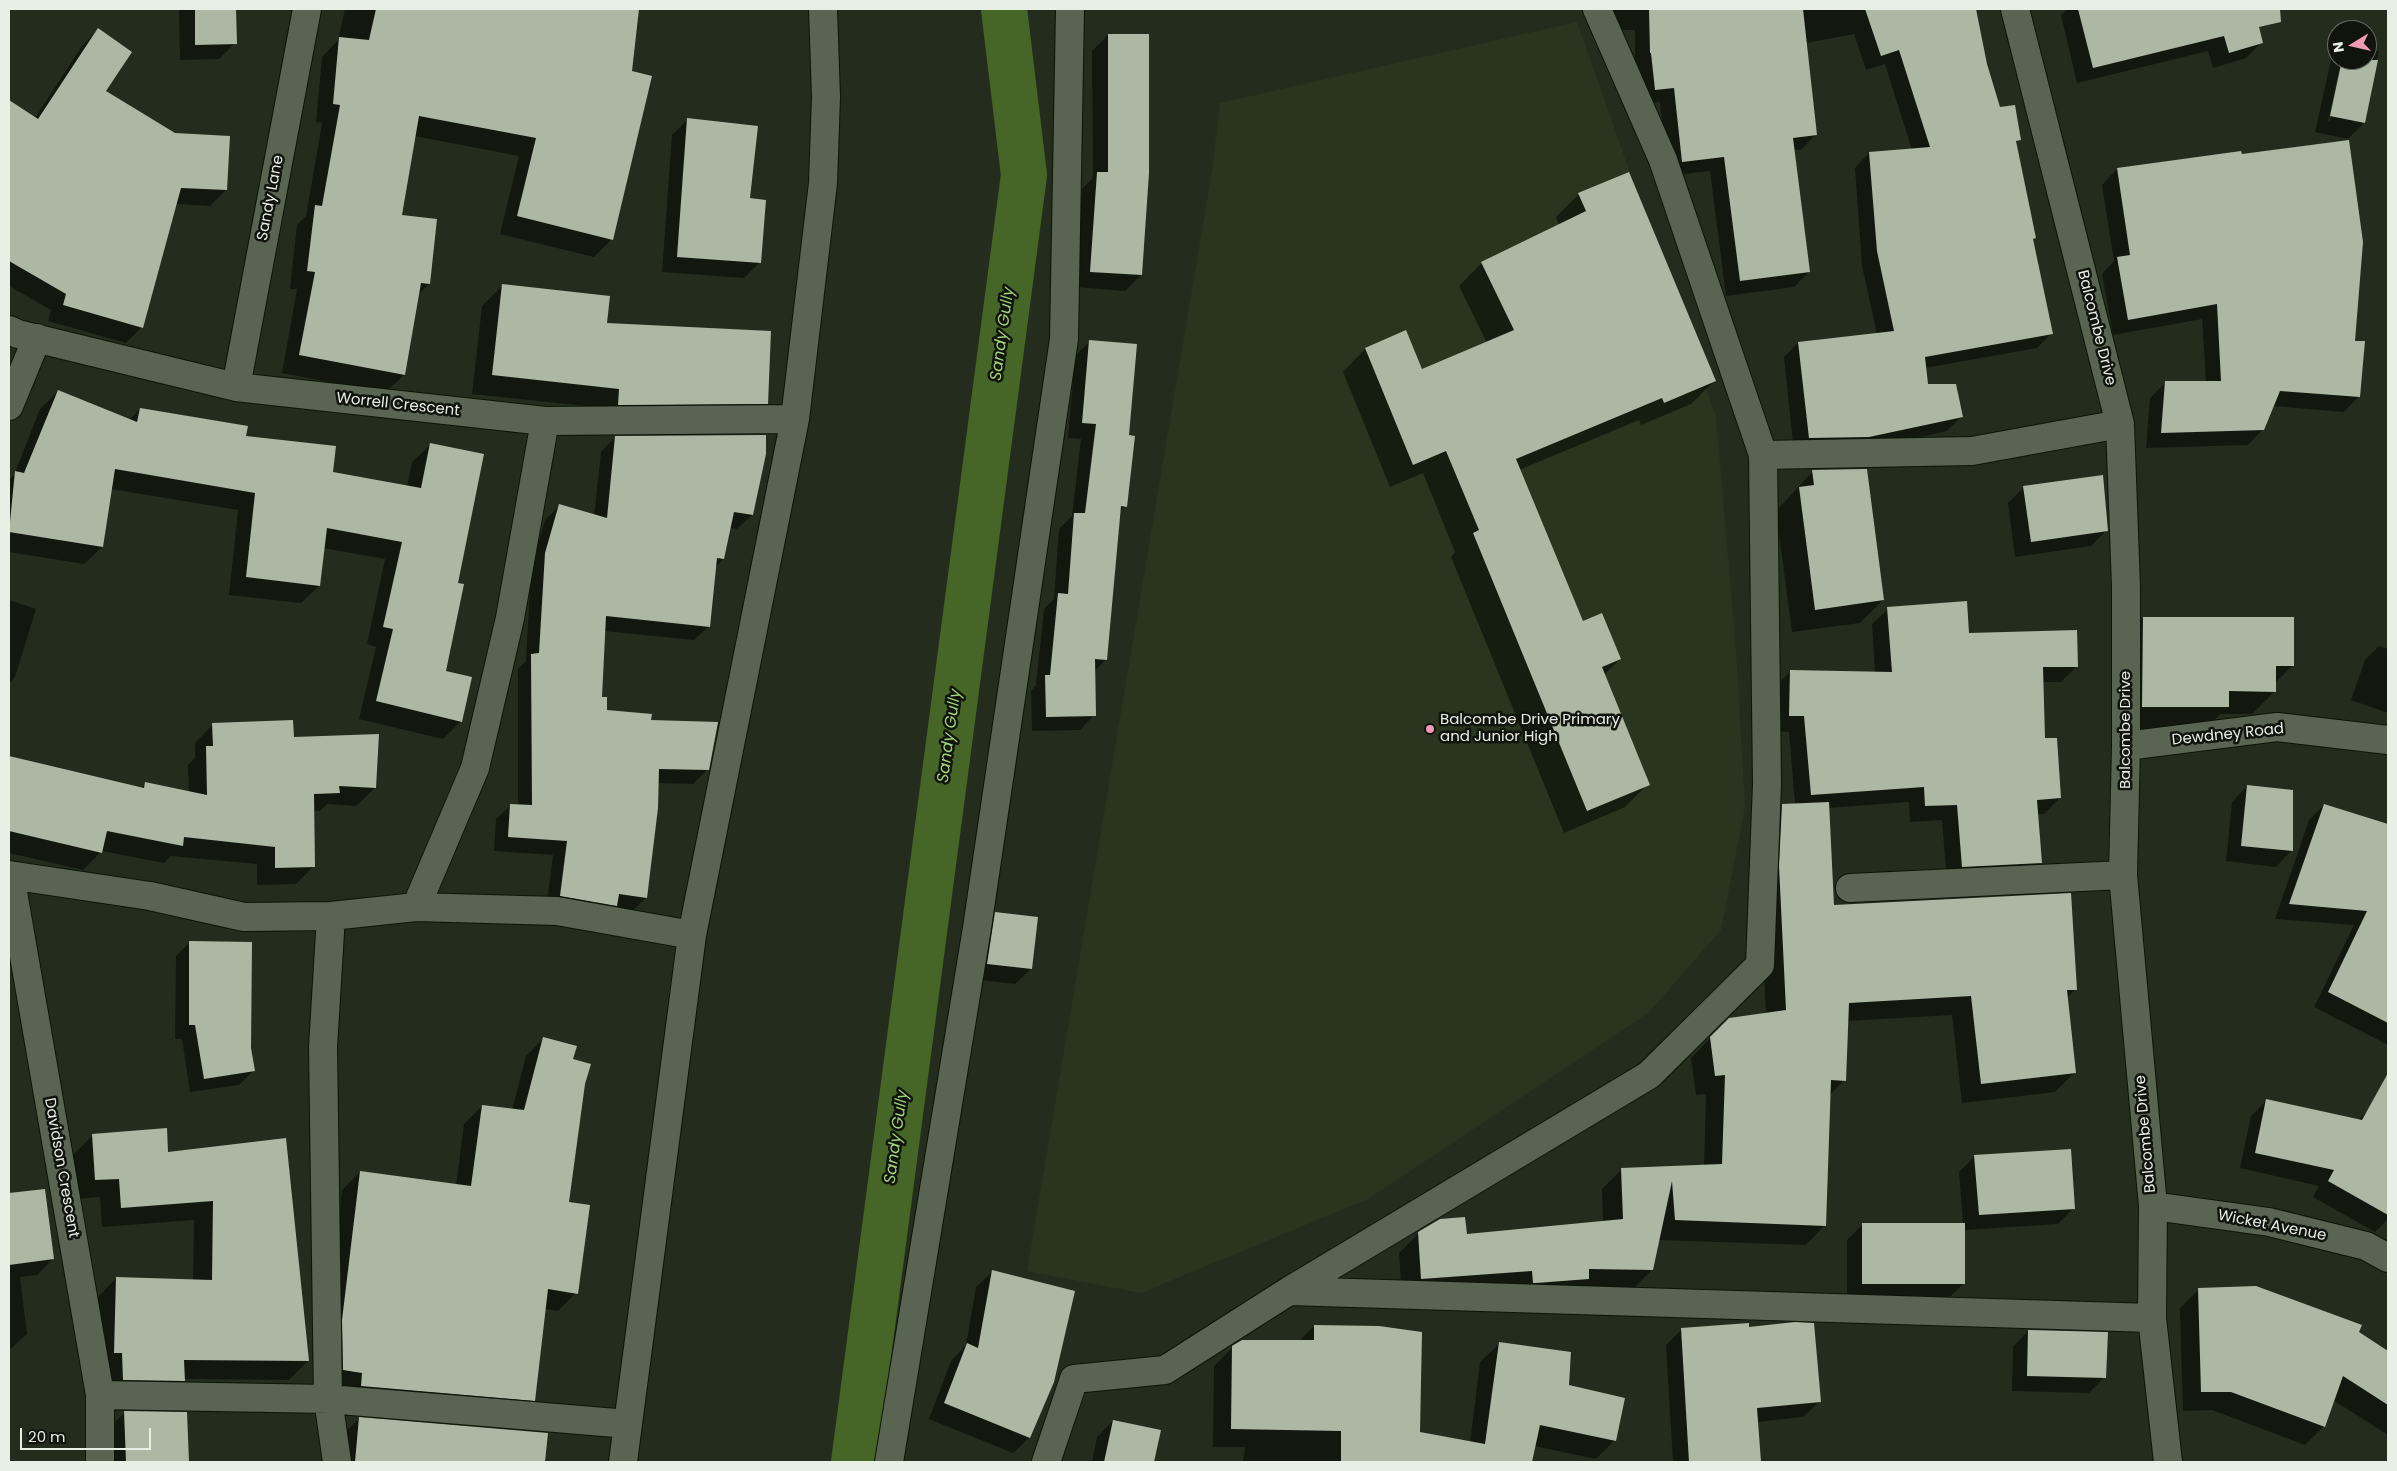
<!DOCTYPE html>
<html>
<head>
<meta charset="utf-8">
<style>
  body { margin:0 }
  #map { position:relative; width:2397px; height:1471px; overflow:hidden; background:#242d1d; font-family:Poppins,sans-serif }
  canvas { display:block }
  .frame { position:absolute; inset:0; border:10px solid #e8efe4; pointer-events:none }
  .north { position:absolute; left:2327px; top:20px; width:50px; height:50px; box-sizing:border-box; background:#10140d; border:1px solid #666c63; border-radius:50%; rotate:261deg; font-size:14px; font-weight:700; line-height:20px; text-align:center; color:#e8efe4 }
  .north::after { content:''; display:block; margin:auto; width:18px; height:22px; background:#f09ab5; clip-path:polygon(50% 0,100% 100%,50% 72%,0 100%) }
  .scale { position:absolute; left:20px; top:1428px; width:131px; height:22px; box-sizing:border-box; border:2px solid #e8efe4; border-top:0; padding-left:6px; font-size:15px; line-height:18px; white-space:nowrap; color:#e8efe4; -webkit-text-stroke:4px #10140d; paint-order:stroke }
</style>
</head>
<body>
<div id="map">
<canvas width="2397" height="1471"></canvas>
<div class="frame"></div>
<div class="north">N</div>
<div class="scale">20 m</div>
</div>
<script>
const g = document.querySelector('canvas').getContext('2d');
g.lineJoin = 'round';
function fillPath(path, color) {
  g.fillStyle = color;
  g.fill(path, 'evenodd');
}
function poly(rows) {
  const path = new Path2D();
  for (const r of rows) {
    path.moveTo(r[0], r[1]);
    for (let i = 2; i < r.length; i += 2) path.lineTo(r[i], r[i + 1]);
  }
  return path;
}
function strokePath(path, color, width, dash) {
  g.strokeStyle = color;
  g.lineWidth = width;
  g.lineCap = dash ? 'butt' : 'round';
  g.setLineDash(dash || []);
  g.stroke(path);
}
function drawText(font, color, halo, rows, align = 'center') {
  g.font = font + ' Poppins,sans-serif';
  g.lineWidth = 5;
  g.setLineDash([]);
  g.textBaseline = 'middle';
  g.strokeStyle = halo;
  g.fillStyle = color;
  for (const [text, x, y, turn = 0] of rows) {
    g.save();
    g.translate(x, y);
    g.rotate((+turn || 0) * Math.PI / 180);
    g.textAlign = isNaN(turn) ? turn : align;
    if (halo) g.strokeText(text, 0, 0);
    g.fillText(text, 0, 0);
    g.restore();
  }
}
const built = poly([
  [1577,22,1716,417,1736,651,1745,807,1721,930,1648,1013,1368,1199,1141,1293,1027,1271,1212,171,1220,103]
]);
const shadow = poly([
  [179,9,234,9,235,43,219,59,180,60],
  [345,9,638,9,612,239,594,257,500,234,519,156,414,136,400,216,436,220,429,284,418,295,404,375,385,393,282,373,297,289,290,289,297,225,306,216,322,123,316,122,322,57,338,40],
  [1599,9,1975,9,1986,65,2000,109,2020,139,2015,143,2034,238,2032,240,2052,333,2037,348,1925,368,1927,386,1962,416,1947,431,1853,452,1794,453,1784,357,1798,343,1877,334,1862,266,1855,168,1869,153,1912,150,1885,64,1866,70,1854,34,1806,43,1815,135,1801,150,1794,150,1809,272,1794,287,1726,296,1710,171,1667,176,1660,102,1640,104,1635,67,1635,30,1602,30],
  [2067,9,2252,9,2262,42,2246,58,2213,68,2208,51,2077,83,2061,15],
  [98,30,105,92,226,190,210,206,176,204,142,327,126,343,48,321,51,310,9,286,9,213,19,196,9,189,9,101,35,118,82,46],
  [1108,35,1141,275,1125,291,1075,287,1082,189,1093,178,1092,51],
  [2367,49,2379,51,2364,123,2348,139,2315,132,2331,60,2337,54,2337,60,2367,60],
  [2341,61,2344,61,2330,122,2328,122],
  [688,119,749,199,760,262,744,278,662,272,672,135],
  [2117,169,2359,396,2344,412,2273,406,2263,429,2248,445,2146,448,2150,398,2165,383,2206,382,2202,319,2113,335,2102,274,2114,261,2102,185],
  [1579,194,1714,381,1691,404,1641,425,1639,420,1519,470,1583,623,1620,659,1604,675,1648,784,1625,807,1564,833,1451,557,1455,552,1423,473,1390,487,1343,372,1365,349,1405,332,1422,370,1487,343,1459,286,1482,263,1559,225,1556,217],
  [502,286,605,324,767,403,747,423,472,394,482,306],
  [1090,341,1128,436,1125,506,1119,513,1106,659,1094,672,1094,715,1080,730,1032,731,1031,691,1036,685,1044,609,1054,599,1059,529,1072,516,1081,439,1068,438,1075,356],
  [58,391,129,420,140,409,245,437,331,473,407,486,412,462,430,445,456,584,444,672,461,721,443,739,359,719,376,647,367,644,385,559,323,548,319,586,301,603,229,595,238,510,111,489,102,547,84,564,9,552,9,480,14,475,40,409],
  [615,437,764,453,752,515,737,529,730,528,723,559,715,568,709,626,694,640,604,631,601,699,606,711,650,722,708,769,693,784,657,783,646,898,631,912,546,910,553,855,494,851,496,819,511,805,518,805,518,669,526,661,531,568,545,520,560,505,594,516,601,452],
  [1813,471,1883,600,1860,623,1792,632,1776,511],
  [2024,487,2107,530,2091,546,2015,557,2008,503],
  [9,600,36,609,15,677,9,684],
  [1888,609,2077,666,2061,682,2042,682,2044,740,2060,798,2044,814,2037,814,2041,863,2025,879,1947,882,1942,820,1910,822,1909,802,1828,808,1833,907,2076,989,2066,999,2074,1073,2055,1092,1962,1103,1952,1015,1847,1021,1844,1080,1829,1096,1825,1225,1806,1245,1658,1240,1652,1270,1632,1290,1402,1298,1399,1253,1419,1233,1465,1235,1603,1222,1602,1189,1622,1169,1704,1166,1706,1094,1696,1095,1691,1058,1729,1019,1766,1014,1760,886,1763,825,1782,805,1795,804,1789,732,1774,731,1775,687,1791,671,1875,673,1872,624],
  [2143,618,2292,666,2275,683,2275,691,2252,714,2220,714,2205,730,2120,729,2120,641],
  [2379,646,2388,649,2388,713,2351,700,2365,660],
  [213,724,292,739,375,788,356,806,327,804,320,811,313,811,314,866,296,884,257,885,257,864,171,856,164,863,102,851,83,870,9,853,9,758,140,789,145,784,189,792,188,765,195,758,195,743],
  [2247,786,2292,791,2291,851,2276,867,2226,861,2232,802],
  [2324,805,2388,825,2388,1045,2314,1007,2354,925,2275,919,2309,820],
  [996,913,1031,969,1015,984,972,979,980,929],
  [190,942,250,1048,253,1071,239,1085,190,1092,182,1039,175,1039,176,956],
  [544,1038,571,1060,584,1084,568,1203,576,1293,558,1311,545,1309,534,1400,516,1418,326,1387,325,1339,342,1190,360,1172,456,1186,464,1124,482,1106,512,1110,526,1056],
  [2267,1100,2358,1121,2368,1110,2388,1122,2388,1219,2375,1232,2313,1197,2319,1186,2240,1168,2251,1116],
  [92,1136,167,1153,285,1139,308,1361,289,1380,184,1379,165,1400,104,1399,97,1298,116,1278,193,1281,194,1220,102,1227,100,1197,76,1199,73,1155],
  [1975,1156,2074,1208,2058,1224,1964,1230,1964,1283,1948,1299,1847,1299,1847,1240,1863,1224,1963,1224,1959,1172],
  [44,1190,53,1259,37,1275,20,1277,27,1334,9,1350,9,1195],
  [992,1272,1053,1378,1029,1438,1013,1453,929,1419,951,1361,966,1345,976,1287],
  [2199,1289,2358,1332,2388,1352,2388,1435,2333,1400,2324,1426,2305,1445,2212,1410,2183,1411,2180,1308],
  [1314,1326,1419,1433,1470,1443,1480,1362,1499,1344,1572,1353,1567,1386,1615,1440,1596,1459,1534,1446,1531,1462,1243,1462,1245,1447,1213,1447,1214,1366,1233,1347,1299,1341],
  [1748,1328,1819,1402,1803,1417,1757,1422,1760,1462,1673,1462,1666,1345,1682,1329],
  [2028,1331,2105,1377,2089,1393,2012,1391,2013,1347],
  [125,1412,185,1413,188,1462,110,1462,109,1428],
  [359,1419,547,1434,544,1462,342,1462,344,1433],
  [1113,1421,1159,1431,1153,1462,1092,1462,1097,1437]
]);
const canal = poly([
  [854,1462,1024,175,1004,9]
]);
const building = poly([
  [195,9,236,9,237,44,195,45],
  [376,9,639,9,632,71,652,76,613,240,517,216,536,138,419,116,402,215,437,219,430,284,421,283,405,375,299,355,315,272,307,271,315,205,322,206,340,105,333,104,339,37,369,40],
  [1649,9,1803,9,1817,135,1793,138,1810,272,1740,281,1724,157,1682,162,1674,88,1655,90,1651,53,1650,53],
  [1865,9,1976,9,1987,64,2000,107,2015,105,2021,140,2016,141,2036,238,2033,239,2053,334,1925,357,1928,384,1956,384,1963,417,1869,437,1809,438,1798,342,1894,331,1877,251,1869,152,1930,147,1899,50,1881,56],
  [2078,9,2280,9,2281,22,2259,27,2263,43,2229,53,2224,36,2093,68],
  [98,28,132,52,106,91,175,133,230,136,227,190,181,188,143,328,63,305,66,294,9,261,9,100,38,119],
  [1108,34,1149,34,1149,173,1142,275,1090,272,1097,172,1108,172],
  [2342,60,2378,60,2365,123,2330,116],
  [687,118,758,126,750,198,766,200,761,263,677,257],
  [2349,140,2363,242,2355,341,2365,341,2360,397,2280,391,2264,430,2161,433,2165,381,2221,381,2217,304,2128,320,2117,257,2130,255,2117,168,2241,151,2242,154],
  [1629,172,1716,381,1664,403,1662,398,1516,459,1583,621,1602,613,1621,659,1602,667,1650,785,1587,811,1473,533,1479,530,1446,451,1413,465,1365,348,1406,330,1422,369,1514,330,1481,262,1586,211,1578,193],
  [502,284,610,296,607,323,771,331,768,404,618,405,619,389,492,375],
  [1089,340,1137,344,1129,435,1135,436,1127,507,1121,506,1107,660,1095,659,1096,716,1046,717,1045,675,1050,675,1058,593,1068,594,1074,513,1085,513,1096,424,1082,423],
  [58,390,137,422,140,408,248,426,246,436,336,446,333,472,421,488,430,443,484,454,458,583,464,584,446,671,472,677,462,722,376,701,393,629,383,627,402,542,327,528,320,586,246,577,255,493,115,469,103,547,9,532,15,471,24,473],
  [766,435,766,454,753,515,734,512,724,559,717,558,710,627,606,616,602,697,607,697,607,710,652,714,651,720,718,722,709,770,659,769,658,808,647,898,619,894,617,906,560,896,567,841,508,837,510,804,532,805,531,654,539,653,545,553,559,504,607,518,615,436],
  [1867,469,1884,600,1815,610,1799,487,1814,485,1812,470],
  [2103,475,2108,531,2031,542,2023,486],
  [1967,601,1969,633,2077,630,2078,667,2043,667,2045,738,2057,738,2061,798,2037,800,2042,863,1962,867,1957,805,1925,806,1924,787,1811,795,1804,716,1789,716,1790,670,1892,672,1887,607],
  [2143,617,2294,617,2294,666,2276,666,2276,692,2229,691,2229,707,2142,707],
  [293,720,294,737,379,734,376,788,339,786,340,793,314,794,315,867,275,868,275,847,184,837,183,846,107,831,102,853,9,831,9,756,144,788,145,782,207,795,206,746,213,746,212,723],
  [2247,785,2293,790,2293,851,2241,846],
  [1829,802,1834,905,2071,893,2077,990,2067,990,2076,1073,1981,1084,1971,996,1849,1003,1846,1081,1831,1080,1826,1226,1675,1220,1672,1181,1653,1270,1589,1269,1589,1279,1536,1283,1533,1283,1532,1271,1421,1279,1418,1232,1440,1219,1465,1217,1467,1234,1623,1219,1621,1168,1722,1164,1725,1075,1715,1076,1710,1037,1729,1018,1786,1010,1779,866,1782,804],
  [2324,804,2388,824,2388,1023,2328,992,2367,911,2289,904],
  [995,912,1038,917,1032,969,987,964],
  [189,941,252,942,251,1048,255,1071,204,1079,195,1025,189,1025],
  [543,1037,577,1046,573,1059,591,1064,585,1084,569,1202,590,1205,578,1294,548,1289,535,1401,361,1386,362,1373,343,1370,342,1320,360,1171,471,1186,482,1105,524,1110],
  [2388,1073,2388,1215,2328,1181,2334,1170,2255,1153,2266,1099,2362,1120],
  [167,1128,168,1152,286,1138,309,1361,184,1360,185,1381,123,1380,122,1353,114,1353,116,1277,212,1280,213,1201,121,1208,119,1179,95,1180,92,1134],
  [2071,1149,2075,1209,1979,1215,1974,1155],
  [45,1189,54,1259,9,1265,9,1193],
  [1862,1223,1965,1223,1965,1284,1862,1284],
  [992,1270,1075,1291,1054,1382,1030,1438,944,1403,967,1343,978,1348],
  [2256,1286,2362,1325,2359,1332,2388,1351,2388,1405,2343,1376,2325,1427,2231,1392,2201,1392,2198,1288],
  [1795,1322,1814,1323,1821,1402,1757,1408,1761,1462,1689,1462,1681,1328,1749,1323,1749,1327],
  [1314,1325,1379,1326,1422,1332,1420,1432,1485,1444,1499,1342,1571,1352,1569,1385,1625,1398,1616,1441,1540,1425,1532,1462,1341,1462,1341,1431,1231,1429,1232,1346,1242,1340,1314,1340],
  [2028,1330,2108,1332,2106,1378,2027,1376],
  [124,1411,187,1412,189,1462,126,1462],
  [359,1417,548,1433,545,1462,355,1462],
  [1113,1420,1161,1430,1154,1462,1104,1462]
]);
const street = poly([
  [2015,9,2120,424,2126,587,2126,746,2123,875,2153,1206,2152,1318,2168,1462],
  [9,330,18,334,236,387,545,421,795,419],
  [236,387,307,9],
  [9,406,37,338],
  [1763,455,1972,451,2120,424],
  [2126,746,2277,727,2388,740],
  [9,875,150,896,244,917,331,916,416,907,557,911,692,935],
  [10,875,100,1395,100,1462],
  [1850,888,2123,875],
  [416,907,475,768,510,618,545,421],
  [331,916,323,1047,328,1399,337,1462],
  [2153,1206,2269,1222,2366,1246,2388,1258],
  [1289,1291,1649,1075,1760,965,1767,784,1763,455,1663,160,1597,9],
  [100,1395,328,1399,628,1424],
  [623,1462,692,935,795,419,823,183,826,97,823,9],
  [889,1462,977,928,1064,339,1070,9],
  [1046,1462,1074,1379,1165,1370,1289,1291,2152,1318]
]);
const markers = [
  [1430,729,5,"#f09ab5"]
];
const streetNames = [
  ["Sandy Lane",271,198,-79],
  ["Balcombe Drive",2096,328,76],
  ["Worrell Crescent",398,405,6],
  ["Balcombe Drive",2126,730,-90],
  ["Dewdney Road",2228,735,-6],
  ["Balcombe Drive",2146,1134,-95],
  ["Davidson Crescent",61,1168,80],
  ["Wicket Avenue",2272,1226,11]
];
const poiNames = [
  ["Balcombe Drive Primary",1440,720],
  ["and Junior High",1440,737]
];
const waterNames = [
  ["Sandy Gully",1003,334,-82],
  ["Sandy Gully",950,736,-82],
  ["Sandy Gully",897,1137,-82]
];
fillPath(built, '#29351f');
fillPath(shadow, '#0007');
strokePath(canal, '#456626', 46);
fillPath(building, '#adb8a4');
strokePath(street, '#0d1507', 30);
strokePath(street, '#5a6452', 28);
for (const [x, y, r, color] of markers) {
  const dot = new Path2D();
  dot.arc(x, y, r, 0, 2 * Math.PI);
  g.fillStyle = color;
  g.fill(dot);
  strokePath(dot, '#10140d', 2);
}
drawText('15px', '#e8efe4', '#10140d', streetNames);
drawText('15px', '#e8efe4', '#10140d', poiNames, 'left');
drawText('italic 16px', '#a4d67c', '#10140d', waterNames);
</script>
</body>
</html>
